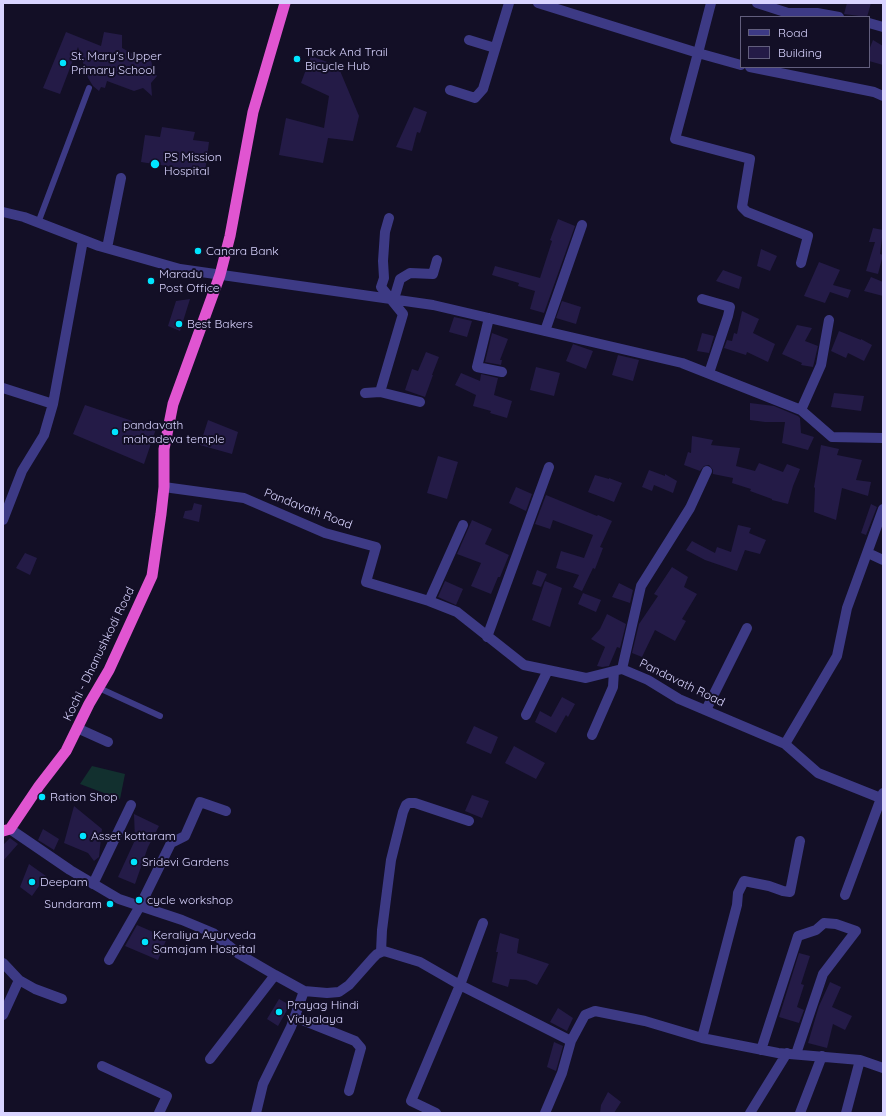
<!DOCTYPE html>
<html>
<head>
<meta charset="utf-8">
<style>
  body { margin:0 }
  #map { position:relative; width:886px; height:1116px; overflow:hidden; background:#130f26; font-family:Quicksand,sans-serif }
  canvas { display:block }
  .frame { position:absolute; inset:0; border:4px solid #d9d4ff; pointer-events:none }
  .legend { position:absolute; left:740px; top:16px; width:130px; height:52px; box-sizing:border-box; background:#130f26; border:1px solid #625e7d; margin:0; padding:5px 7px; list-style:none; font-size:12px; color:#d9d4ff }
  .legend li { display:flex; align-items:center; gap:8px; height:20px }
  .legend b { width:20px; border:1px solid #625e7d }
</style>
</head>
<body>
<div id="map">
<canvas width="886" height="1116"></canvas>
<div class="frame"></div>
<ul class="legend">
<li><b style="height:5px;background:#3d3a85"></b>Road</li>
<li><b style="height:11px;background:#241b47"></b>Building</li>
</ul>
</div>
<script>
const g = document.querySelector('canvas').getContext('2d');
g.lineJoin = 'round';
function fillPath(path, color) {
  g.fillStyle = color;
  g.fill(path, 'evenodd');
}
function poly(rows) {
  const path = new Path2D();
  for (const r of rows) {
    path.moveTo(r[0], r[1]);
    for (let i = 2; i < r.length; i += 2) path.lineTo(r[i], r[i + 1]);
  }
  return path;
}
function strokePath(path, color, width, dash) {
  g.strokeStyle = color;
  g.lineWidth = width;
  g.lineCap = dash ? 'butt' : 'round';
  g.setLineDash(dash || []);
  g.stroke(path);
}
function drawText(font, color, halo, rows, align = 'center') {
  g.font = font + ' Quicksand,sans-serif';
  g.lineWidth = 4;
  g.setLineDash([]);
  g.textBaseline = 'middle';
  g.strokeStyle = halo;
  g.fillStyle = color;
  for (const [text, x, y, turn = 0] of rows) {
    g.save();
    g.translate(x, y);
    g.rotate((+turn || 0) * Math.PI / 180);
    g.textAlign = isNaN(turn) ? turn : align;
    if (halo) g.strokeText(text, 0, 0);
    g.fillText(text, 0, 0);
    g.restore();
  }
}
const green = poly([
  [92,766,125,774,120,799,80,784]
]);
const building = poly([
  [847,3,871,3,867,17,844,14],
  [66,32,101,46,104,32,122,35,122,48,142,59,151,59,153,71,157,76,151,83,152,96,143,88,134,91,107,81,105,88,101,87,99,91,93,86,88,78,78,47,60,94,43,88],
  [873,40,883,46,883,65,869,61,869,50],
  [311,56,338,66,359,116,353,141,328,138,323,163,279,155,286,118,324,128,329,96,301,83],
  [414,107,427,112,420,133,417,132,412,151,396,147],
  [162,127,195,132,193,140,209,142,205,172,141,162,145,135,160,137],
  [558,219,575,226,544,313,530,309,535,291,518,286,519,283,492,275,495,266,540,278,552,241,550,240],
  [873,228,883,230,880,254,883,255,878,274,866,271,875,242,869,242],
  [761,249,777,256,770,271,757,266],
  [819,262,840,270,833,285,851,290,848,298,830,292,825,303,804,296],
  [723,270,742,277,739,289,716,281],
  [871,277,883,282,883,296,864,291],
  [190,299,180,331,168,326,176,301],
  [562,301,581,307,576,324,556,318],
  [742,311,759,319,753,333,775,344,768,362,747,352,746,355,724,348,727,340,732,341,734,333,737,334],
  [454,317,472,321,467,337,449,332],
  [797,325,812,328,805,341,818,346,813,367,801,365,802,363,782,354],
  [839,331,861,340,861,339,872,345,864,361,848,353,846,358,831,351],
  [492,333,508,339,500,360,502,360,501,365,485,362],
  [702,333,714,336,709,353,697,351],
  [573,344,593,351,586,369,566,361],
  [426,352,439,357,432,375,433,375,425,397,405,390,412,369,418,371],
  [618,355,639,360,633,381,612,375],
  [536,367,560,373,554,396,530,390],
  [461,373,480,381,481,374,498,378,494,395,512,401,507,418,490,413,491,411,473,406,476,395,455,385],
  [834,393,864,396,861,411,831,407],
  [750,403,774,406,798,416,800,418,801,433,814,437,808,450,782,443,785,422,765,422,750,420],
  [85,405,156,429,144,464,73,434],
  [208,420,238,432,232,454,200,445],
  [692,436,713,440,711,445,740,448,736,466,755,471,759,463,783,472,787,464,800,469,793,486,788,504,772,500,772,499,750,491,751,489,732,483,733,478,713,474,713,470,709,465,704,466,700,471,684,465,688,452,691,453],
  [821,445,839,449,837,455,862,460,856,480,871,482,868,496,842,488,836,520,814,512,815,488,814,487],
  [438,456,458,462,447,499,427,493],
  [649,470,665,476,665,474,677,481,673,493,654,485,652,491,642,487],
  [595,475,609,479,609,478,622,483,614,502,588,492],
  [516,487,532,494,526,511,509,503],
  [546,495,597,516,598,515,612,521,600,547,603,548,595,569,593,568,582,591,573,587,579,575,556,568,561,551,584,558,593,535,553,520,550,529,535,524],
  [194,503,202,505,199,522,183,518,185,511,192,510],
  [871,504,877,507,866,535,861,533],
  [472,520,492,529,485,544,509,555,500,577,498,577,491,594,471,586,481,563,457,554],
  [738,525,751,528,749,533,766,540,760,554,745,550,737,571,705,560,686,550,692,541,715,553,717,547,731,552],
  [25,553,37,558,30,575,16,568],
  [672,567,688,577,684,587,697,594,682,619,686,621,675,641,655,630,642,657,632,653,639,624,658,596,654,594],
  [537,570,547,574,541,587,532,584],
  [445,581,463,589,456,605,438,597],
  [545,581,562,588,550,627,532,620],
  [619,583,633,590,630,603,612,597],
  [583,593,601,600,596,612,578,604],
  [607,614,626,624,620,648,617,647,609,666,602,667,597,666,605,647,591,639,600,629],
  [562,697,575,704,568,717,566,715,556,733,535,722,540,711,551,717],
  [474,726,498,737,491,754,466,743],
  [514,746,545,763,536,779,505,763],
  [472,795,489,801,482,818,465,811],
  [74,806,102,829,99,857,94,861,88,853,64,843],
  [134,814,159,826,148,847,135,884,118,877,135,840],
  [43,829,59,839,54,850,38,840],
  [10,838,18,844,3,861,3,845],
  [29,864,46,876,32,896,20,887],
  [137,925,167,938,158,960,125,946],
  [500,933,519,939,517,953,549,964,537,985,526,980,510,979,508,987,492,982,498,952,496,952],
  [799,953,810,956,801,984,804,985,797,1007,804,1010,799,1023,779,1017],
  [830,982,841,987,832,1007,852,1016,845,1030,833,1024,827,1048,808,1043,819,1006],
  [279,999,290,1005,278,1026,267,1019],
  [558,1008,573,1018,567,1031,550,1022],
  [554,1042,563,1046,556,1071,547,1067],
  [608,1092,621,1102,614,1113,600,1113,601,1105]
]);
const service = poly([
  [38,223,89,88],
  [99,688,160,716]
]);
const minor = poly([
  [538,3,698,53,675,139,750,159,742,207,747,212,808,236,801,263],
  [711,3,698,53,741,65],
  [757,3,788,13,817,13,839,17],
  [869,23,883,27],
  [469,40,495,48],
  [750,67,874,92,883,96],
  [450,90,475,98,483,89,509,3],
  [3,212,24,217,99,246,180,269,433,305,682,363,801,410,832,437,883,438],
  [389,218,385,232,383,261,384,278,381,287,403,314,380,392,420,402],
  [107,248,121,178],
  [394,299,400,279,410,273,433,274,437,260],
  [702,299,730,307,728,316,709,373],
  [489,318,477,367,502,372],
  [545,331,582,225],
  [3,388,53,404],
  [365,393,380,392],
  [801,410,821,365,829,320],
  [164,487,244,498,325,533,376,547,366,582,429,601,457,612,524,665,586,678,622,669,648,680,679,699,785,744,818,773,883,799],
  [3,520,22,471,44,435,53,404,83,240],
  [868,553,883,560],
  [429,601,463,525],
  [487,637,549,467],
  [622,669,641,586,690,508,707,471],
  [706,710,747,628],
  [526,715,548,670],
  [77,728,108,742],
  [592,735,613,687,614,671],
  [785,744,837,656,847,608,883,509],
  [10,829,70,870,119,899,182,920,213,933,239,954,275,975,304,991,291,1027,263,1084,256,1113],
  [93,884,131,805],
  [845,895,883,793],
  [381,952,382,930,391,860,403,812,406,805,409,803,415,803,469,821],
  [109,960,140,906,171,843,185,836,200,802,226,811],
  [3,963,19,980,3,1015],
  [19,980,35,989,62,999],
  [304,991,327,993,339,992,349,985,373,958,377,954,384,951,420,962,460,985,571,1041],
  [295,1017,355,1041,361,1048,349,1091],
  [702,1038,737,905,738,893,744,881,769,886,783,891,790,892,800,841],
  [761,1050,798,936,816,930,824,923,836,924,856,931,823,974,796,1054],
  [210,1059,275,975],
  [102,1066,167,1096,159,1113],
  [436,1113,411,1101,460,985,483,923],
  [545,1113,562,1073,571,1041,585,1015,595,1011,645,1021,702,1038,778,1053,860,1060,883,1068],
  [750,1113,787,1053],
  [800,1113,822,1056],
  [846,1113,860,1060]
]);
const trunk = poly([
  [3,831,10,829,39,786,66,751,89,704,109,670,152,576,161,514,164,487,164,449,173,404,220,275,230,236,253,112,285,3]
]);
const markers = [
  [297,59,4,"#00e5ff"],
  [63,63,4,"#00e5ff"],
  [155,164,5,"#00e5ff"],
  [198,251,4,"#00e5ff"],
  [151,281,4,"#00e5ff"],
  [179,324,4,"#00e5ff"],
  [115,432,4,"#00e5ff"],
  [42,797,4,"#00e5ff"],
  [83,836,4,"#00e5ff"],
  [134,862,4,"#00e5ff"],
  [32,882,4,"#00e5ff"],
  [139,900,4,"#00e5ff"],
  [110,904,4,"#00e5ff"],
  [145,942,4,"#00e5ff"],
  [279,1012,4,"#00e5ff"]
];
const poiNames = [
  ["Track And Trail",305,52],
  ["Bicycle Hub",305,66],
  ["St. Mary's Upper",71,56],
  ["Primary School",71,70],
  ["PS Mission",164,157],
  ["Hospital",164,171],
  ["Canara Bank",206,251],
  ["Maradu",159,274],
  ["Post Office",159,288],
  ["Best Bakers",187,324],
  ["pandavath",123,425],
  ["mahadeva temple",123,439],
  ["Ration Shop",50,797],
  ["Asset kottaram",91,836],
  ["Sridevi Gardens",142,862],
  ["Deepam",40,882],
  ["cycle workshop",147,900],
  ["Sundaram",102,904,"right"],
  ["Keraliya Ayurveda",153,935],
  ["Samajam Hospital",153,949],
  ["Prayag Hindi",287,1005],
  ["Vidyalaya",287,1019]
];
const streetNames = [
  ["Pandavath Road",308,509,21],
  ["Kochi - Dhanushkodi Road",99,654,-64],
  ["Pandavath Road",682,683,26]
];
fillPath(green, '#12302f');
fillPath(building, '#241b47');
strokePath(service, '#3d3a85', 6);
strokePath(minor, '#3d3a85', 10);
strokePath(trunk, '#e055d1', 11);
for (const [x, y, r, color] of markers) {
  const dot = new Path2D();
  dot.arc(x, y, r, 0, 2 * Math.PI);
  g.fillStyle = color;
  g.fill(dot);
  strokePath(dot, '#130f26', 1.5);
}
drawText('12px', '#d9d4ff', '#130f26', poiNames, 'left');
drawText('12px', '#d9d4ff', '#130f26', streetNames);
</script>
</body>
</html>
